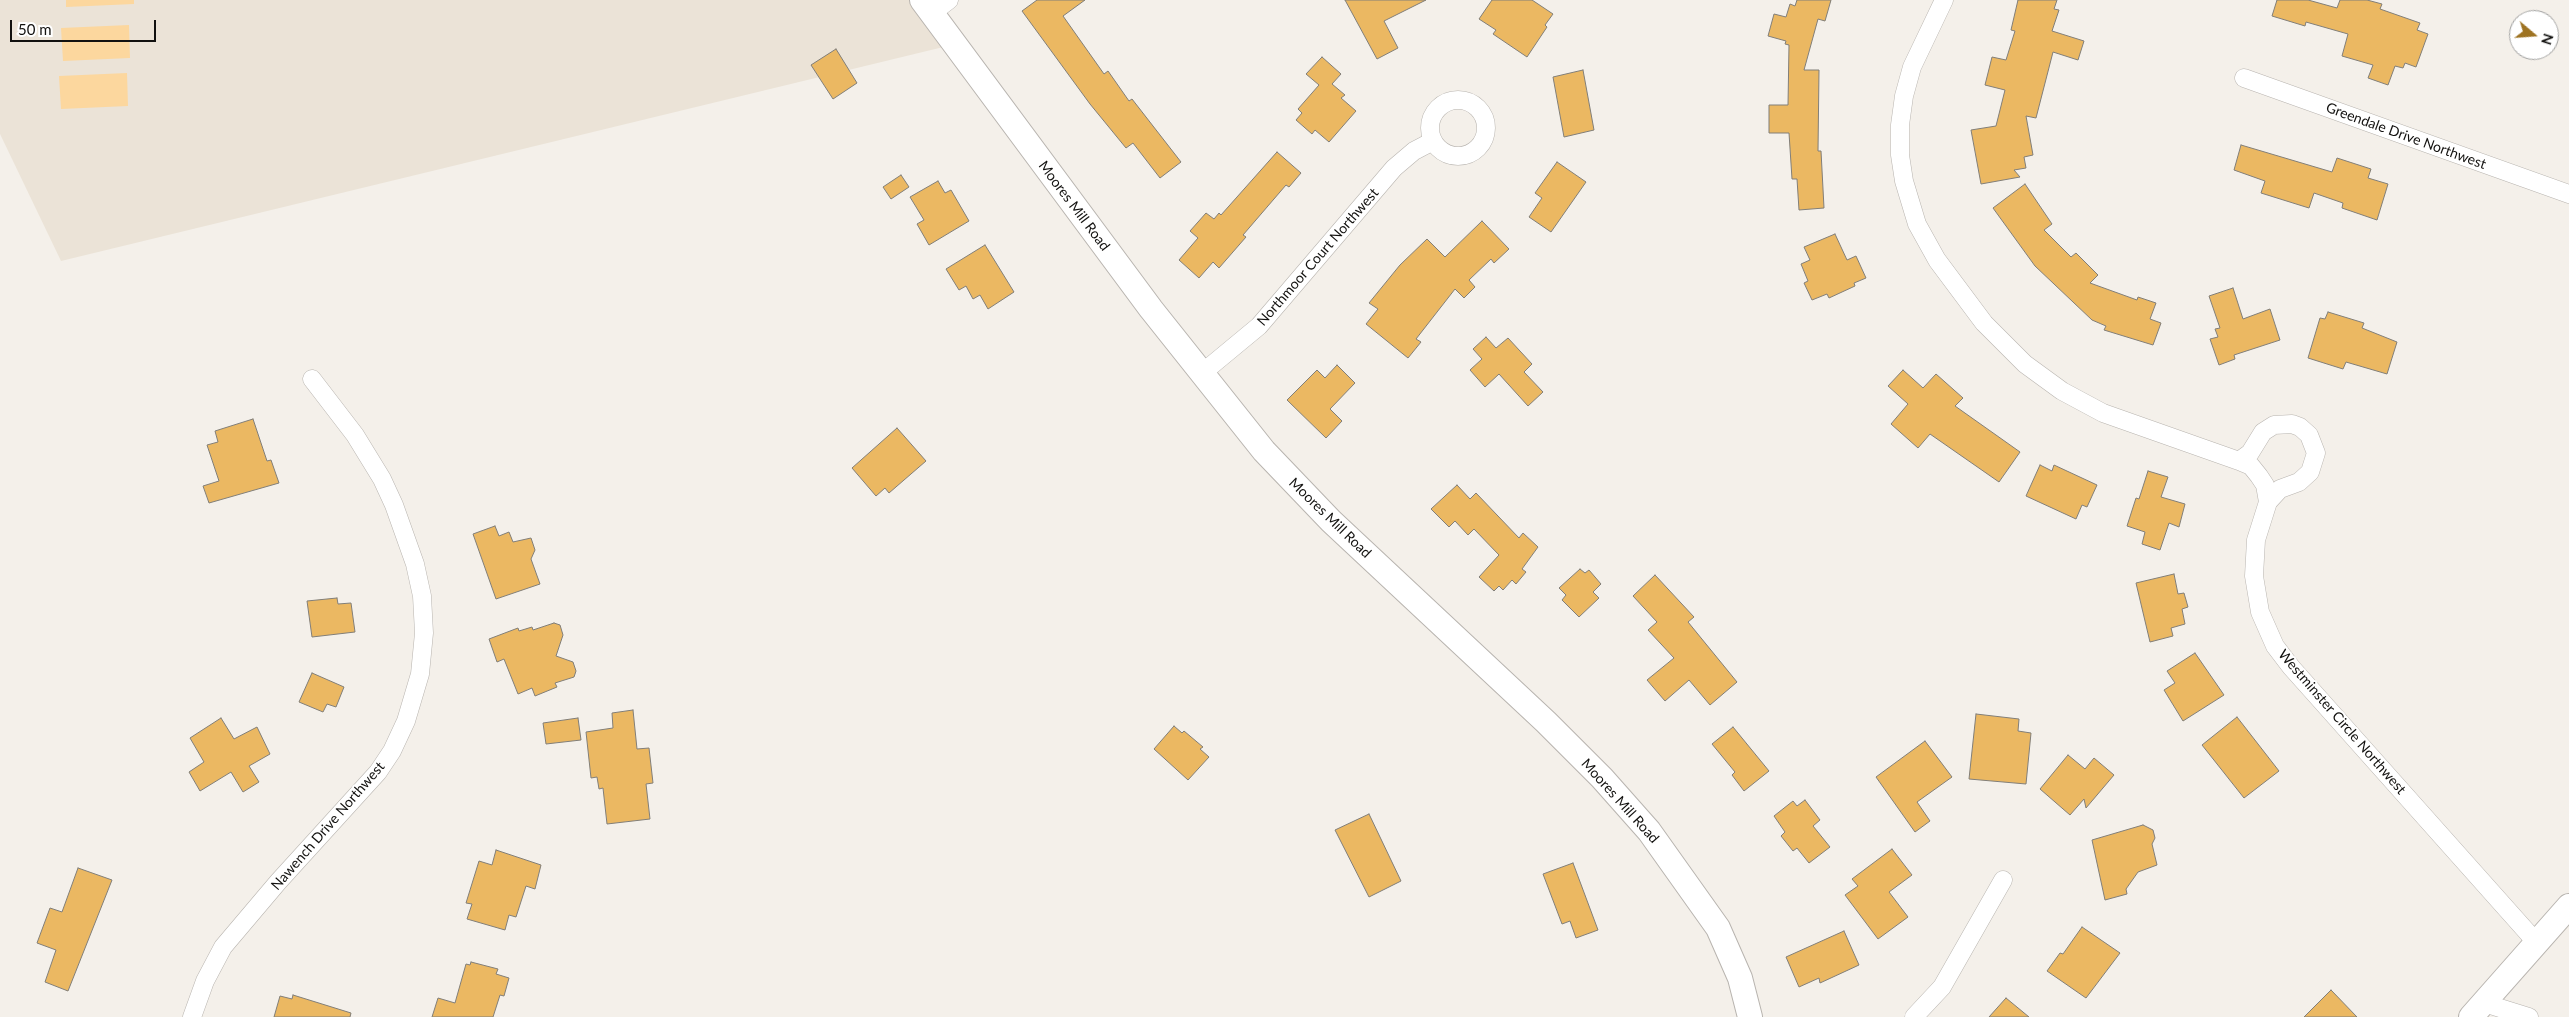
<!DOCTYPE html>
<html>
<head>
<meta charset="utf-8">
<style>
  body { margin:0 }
  #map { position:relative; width:2569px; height:1017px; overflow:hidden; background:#f4f0ea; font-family:Lato,sans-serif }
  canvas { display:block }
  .north { position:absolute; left:2509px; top:10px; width:50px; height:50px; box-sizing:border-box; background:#fff; border:1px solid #a0a09f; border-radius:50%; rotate:108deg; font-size:14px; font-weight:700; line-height:20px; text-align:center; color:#12110f }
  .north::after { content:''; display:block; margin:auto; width:18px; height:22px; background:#9e7322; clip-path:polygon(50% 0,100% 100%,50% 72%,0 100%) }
  .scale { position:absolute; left:10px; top:20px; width:146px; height:22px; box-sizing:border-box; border:2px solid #12110f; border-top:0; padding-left:6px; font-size:15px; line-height:18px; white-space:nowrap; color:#12110f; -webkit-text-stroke:4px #fff; paint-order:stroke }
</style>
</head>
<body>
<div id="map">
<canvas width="2569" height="1017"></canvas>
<div class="north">N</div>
<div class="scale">50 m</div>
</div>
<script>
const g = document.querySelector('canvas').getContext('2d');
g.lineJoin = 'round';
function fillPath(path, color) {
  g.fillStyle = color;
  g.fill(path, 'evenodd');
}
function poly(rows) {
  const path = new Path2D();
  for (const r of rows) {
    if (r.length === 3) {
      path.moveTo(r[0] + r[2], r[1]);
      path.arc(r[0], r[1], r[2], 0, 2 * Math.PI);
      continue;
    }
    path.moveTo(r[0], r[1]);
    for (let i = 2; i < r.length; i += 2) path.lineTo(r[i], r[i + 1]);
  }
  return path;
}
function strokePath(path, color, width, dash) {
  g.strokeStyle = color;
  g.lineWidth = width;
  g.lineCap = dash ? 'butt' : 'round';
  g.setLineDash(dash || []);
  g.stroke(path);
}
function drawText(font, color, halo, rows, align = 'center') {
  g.font = font + ' Lato,sans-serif';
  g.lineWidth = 4;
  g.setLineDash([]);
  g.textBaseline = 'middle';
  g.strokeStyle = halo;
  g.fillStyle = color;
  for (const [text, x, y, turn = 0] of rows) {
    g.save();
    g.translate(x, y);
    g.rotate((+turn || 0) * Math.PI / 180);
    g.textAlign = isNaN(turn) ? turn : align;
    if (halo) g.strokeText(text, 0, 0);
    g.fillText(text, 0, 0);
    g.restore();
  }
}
const built = poly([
  [0,0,932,0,964,42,61,261,0,134]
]);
const green = poly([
  [66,0,134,0,134,4,66,7],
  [129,25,130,58,63,61,61,28],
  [127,73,128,106,61,109,59,76]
]);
const building = poly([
  [1037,0,1085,0,1063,16,1104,74,1108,71,1129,101,1132,99,1181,162,1160,178,1133,143,1126,148,1090,104,1022,11,1037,0],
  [1345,0,1426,0,1384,21,1398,48,1377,59,1345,0],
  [1492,0,1532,0,1553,14,1545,25,1547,27,1527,57,1493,34,1496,30,1479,19,1492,0],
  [1797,0,1831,0,1825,21,1818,19,1804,70,1819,70,1818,151,1821,151,1824,208,1799,210,1797,179,1792,179,1789,133,1769,133,1769,105,1788,105,1789,45,1785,44,1786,41,1768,36,1774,14,1786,17,1790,4,1795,6,1797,0],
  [2018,0,2057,0,2054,9,2059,10,2052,31,2084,41,2078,60,2053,52,2036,118,2026,116,2033,155,2024,157,2026,168,2014,170,2020,177,1981,184,1971,130,1996,126,2005,90,1985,85,1992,57,2006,60,2015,31,2011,30,2018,0],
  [2277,0,2308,0,2337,8,2340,0,2367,0,2382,4,2380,9,2420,23,2417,30,2428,34,2416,67,2405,63,2403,68,2395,66,2388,85,2368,78,2373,65,2342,56,2348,34,2306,22,2305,26,2272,16,2277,0],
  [836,49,857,83,833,99,811,65,836,49],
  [1322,57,1341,74,1332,84,1345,95,1341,98,1356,111,1329,142,1315,130,1312,134,1296,120,1302,113,1298,109,1319,85,1306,74,1322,57],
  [1583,70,1594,130,1564,137,1553,77,1583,70],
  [2241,145,2332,172,2337,158,2371,169,2368,178,2388,184,2377,220,2342,208,2343,203,2314,193,2309,208,2261,193,2265,181,2234,170,2241,145],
  [1277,152,1301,173,1289,187,1286,185,1243,235,1246,237,1219,268,1213,262,1199,278,1179,260,1198,238,1190,231,1206,213,1214,219,1219,213,1221,215,1277,152],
  [1557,162,1586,182,1551,232,1529,217,1542,198,1535,193,1557,162],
  [901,175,909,187,891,199,883,187,901,175],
  [938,181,945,193,951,190,969,221,929,245,917,224,924,220,910,197,938,181],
  [2025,184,2052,224,2044,230,2071,257,2076,253,2098,275,2090,283,2137,300,2138,297,2156,303,2150,319,2161,323,2153,345,2104,330,2106,326,2092,320,2035,266,1993,208,2025,184],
  [1482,221,1509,249,1494,263,1491,259,1469,280,1475,287,1464,298,1455,289,1416,339,1421,342,1408,358,1366,324,1378,309,1369,303,1400,265,1427,239,1445,257,1482,221],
  [1835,234,1847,260,1856,256,1866,278,1854,283,1855,286,1829,298,1827,294,1812,300,1804,283,1808,281,1801,264,1810,260,1804,247,1835,234],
  [985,245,1014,292,988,309,980,295,973,299,966,286,959,290,946,269,985,245],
  [2233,288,2243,319,2270,309,2280,340,2234,355,2235,359,2219,365,2210,339,2218,337,2215,329,2220,328,2209,296,2233,288],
  [2328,312,2364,323,2362,328,2397,342,2387,374,2346,362,2343,369,2308,358,2320,318,2325,319,2328,312],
  [1486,337,1496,348,1508,338,1532,364,1524,372,1543,392,1528,406,1499,374,1485,387,1470,370,1482,359,1473,349,1486,337],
  [1337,365,1355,383,1330,409,1342,421,1326,438,1287,400,1317,370,1325,378,1337,365],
  [1903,370,1923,388,1936,374,1963,398,1955,406,2020,452,1999,482,1930,434,1918,448,1891,424,1908,404,1888,386,1903,370],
  [253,419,267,461,271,460,279,483,209,503,203,486,219,481,207,445,218,442,215,431,253,419],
  [897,428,926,461,889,493,885,488,876,496,852,468,897,428],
  [2040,465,2052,471,2054,465,2097,485,2087,507,2082,505,2076,519,2026,496,2040,465],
  [2148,471,2168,477,2161,497,2185,504,2179,527,2169,523,2160,550,2142,544,2145,532,2127,526,2136,498,2139,499,2148,471],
  [1457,485,1470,499,1476,493,1519,538,1523,533,1538,547,1522,569,1526,572,1516,584,1512,580,1503,590,1499,586,1494,591,1479,577,1499,555,1474,529,1468,535,1455,521,1449,527,1431,509,1457,485],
  [495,526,499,536,509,532,513,542,531,538,535,550,531,559,540,584,496,599,473,534,495,526],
  [1580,569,1585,573,1589,570,1601,584,1593,592,1599,598,1579,617,1562,600,1566,595,1559,588,1580,569],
  [2174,574,2178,594,2184,593,2188,607,2182,609,2185,624,2171,628,2173,636,2150,642,2136,583,2174,574],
  [1655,575,1694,617,1688,622,1737,682,1710,705,1689,680,1665,701,1647,680,1674,658,1648,630,1657,622,1633,596,1655,575],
  [337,598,338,604,351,603,355,632,312,637,307,601,337,598],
  [554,623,560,625,563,635,556,656,573,662,576,671,574,677,555,683,557,687,535,696,532,688,518,694,504,659,497,662,489,639,518,628,519,631,532,627,533,630,554,623],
  [2195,653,2224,695,2183,721,2164,690,2175,683,2167,671,2195,653],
  [312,673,344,687,336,707,327,704,323,712,299,702,312,673],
  [633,710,637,749,649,748,653,783,646,784,650,819,607,824,603,788,599,789,597,777,591,778,586,732,613,728,612,713,633,710],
  [1976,714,2019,719,2018,731,2031,733,2026,784,1969,779,1976,714],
  [2237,717,2279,771,2244,798,2202,745,2237,717],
  [221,718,234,739,257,727,270,754,249,766,259,782,243,792,231,772,200,791,189,772,204,762,190,738,221,718],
  [578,718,581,740,546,744,543,723,578,718],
  [1174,726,1182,733,1184,731,1203,747,1200,749,1209,757,1188,780,1154,749,1174,726],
  [1733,727,1769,771,1744,791,1732,775,1735,772,1712,744,1733,727],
  [1925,741,1952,777,1917,802,1930,821,1915,832,1876,777,1925,741],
  [2068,755,2085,769,2094,758,2114,775,2086,808,2084,799,2070,815,2040,789,2068,755],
  [1805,800,1820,820,1813,826,1830,847,1809,863,1797,848,1793,851,1781,836,1785,832,1774,816,1793,801,1797,806,1805,800],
  [1369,814,1401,881,1369,897,1335,830,1369,814],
  [2143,825,2153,830,2155,838,2152,844,2157,865,2138,872,2126,889,2127,894,2105,900,2092,840,2143,825],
  [1892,849,1912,875,1889,892,1908,917,1878,939,1845,895,1858,886,1852,879,1892,849],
  [496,850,541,865,535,889,526,886,516,917,509,915,505,930,467,919,472,904,466,903,479,861,492,865,496,850],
  [1573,863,1598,930,1576,938,1570,921,1562,924,1543,874,1573,863],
  [78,868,112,880,68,991,45,982,56,950,37,943,50,908,62,912,78,868],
  [2082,927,2120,953,2086,998,2047,971,2060,953,2063,954,2082,927],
  [1844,931,1859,965,1820,983,1819,978,1799,987,1786,957,1844,931],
  [471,962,498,969,496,974,509,978,504,996,500,995,493,1017,432,1017,438,998,455,1003,466,964,470,965,471,962],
  [2331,990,2357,1017,2304,1017,2331,990],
  [293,995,351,1013,350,1017,274,1017,280,996,292,999,293,995],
  [2006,998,2029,1017,1989,1017,2006,998]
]);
const street = poly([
  [1944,0,1912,67,1904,96,1900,125,1900,155,1904,181,1917,224,1937,260,1984,323,2025,364,2062,391,2103,413,2239,461,2251,466,2259,476,2265,485,2268,502,2256,540,2254,576,2260,612,2275,646,2291,667,2536,942],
  [932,13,949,0],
  [2244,78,2569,194],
  [1458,128,28],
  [1201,374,1259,326,1394,168,1414,151,1433,141],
  [2239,461,2250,453,2263,432,2274,425,2292,424,2300,427,2309,435,2316,453,2310,472,2299,482,2280,489,2268,502],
  [2484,1003,2529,1017],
  [192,1017,205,981,223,947,278,882,378,772,392,751,406,721,420,674,424,633,422,596,415,564,394,505,382,479,355,435,312,379],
  [1914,1017,1942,987,2003,880]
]);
const secondary = poly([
  [922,0,1151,309,1264,451,1331,521,1546,722,1602,778,1649,831,1718,928,1740,978,1750,1017],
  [2471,1017,2569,906]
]);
const streetNames = [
  ["Greendale Drive Northwest",2406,136,20],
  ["Moores Mill Road",1074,206,53],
  ["Northmoor Court Northwest",1318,257,-49],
  ["Moores Mill Road",1330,518,44],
  ["Westminster Circle Northwest",2342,722,49],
  ["Moores Mill Road",1620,801,48],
  ["Nawench Drive Northwest",328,826,-49]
];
fillPath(built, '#ebe3d7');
fillPath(green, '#fcd79e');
fillPath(building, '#ebb862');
strokePath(building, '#817e78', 1);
strokePath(street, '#b8b4af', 19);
strokePath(secondary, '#b8b4af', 26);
strokePath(street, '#fff', 18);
strokePath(secondary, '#fff', 24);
drawText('14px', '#12110f', '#fff', streetNames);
</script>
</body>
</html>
